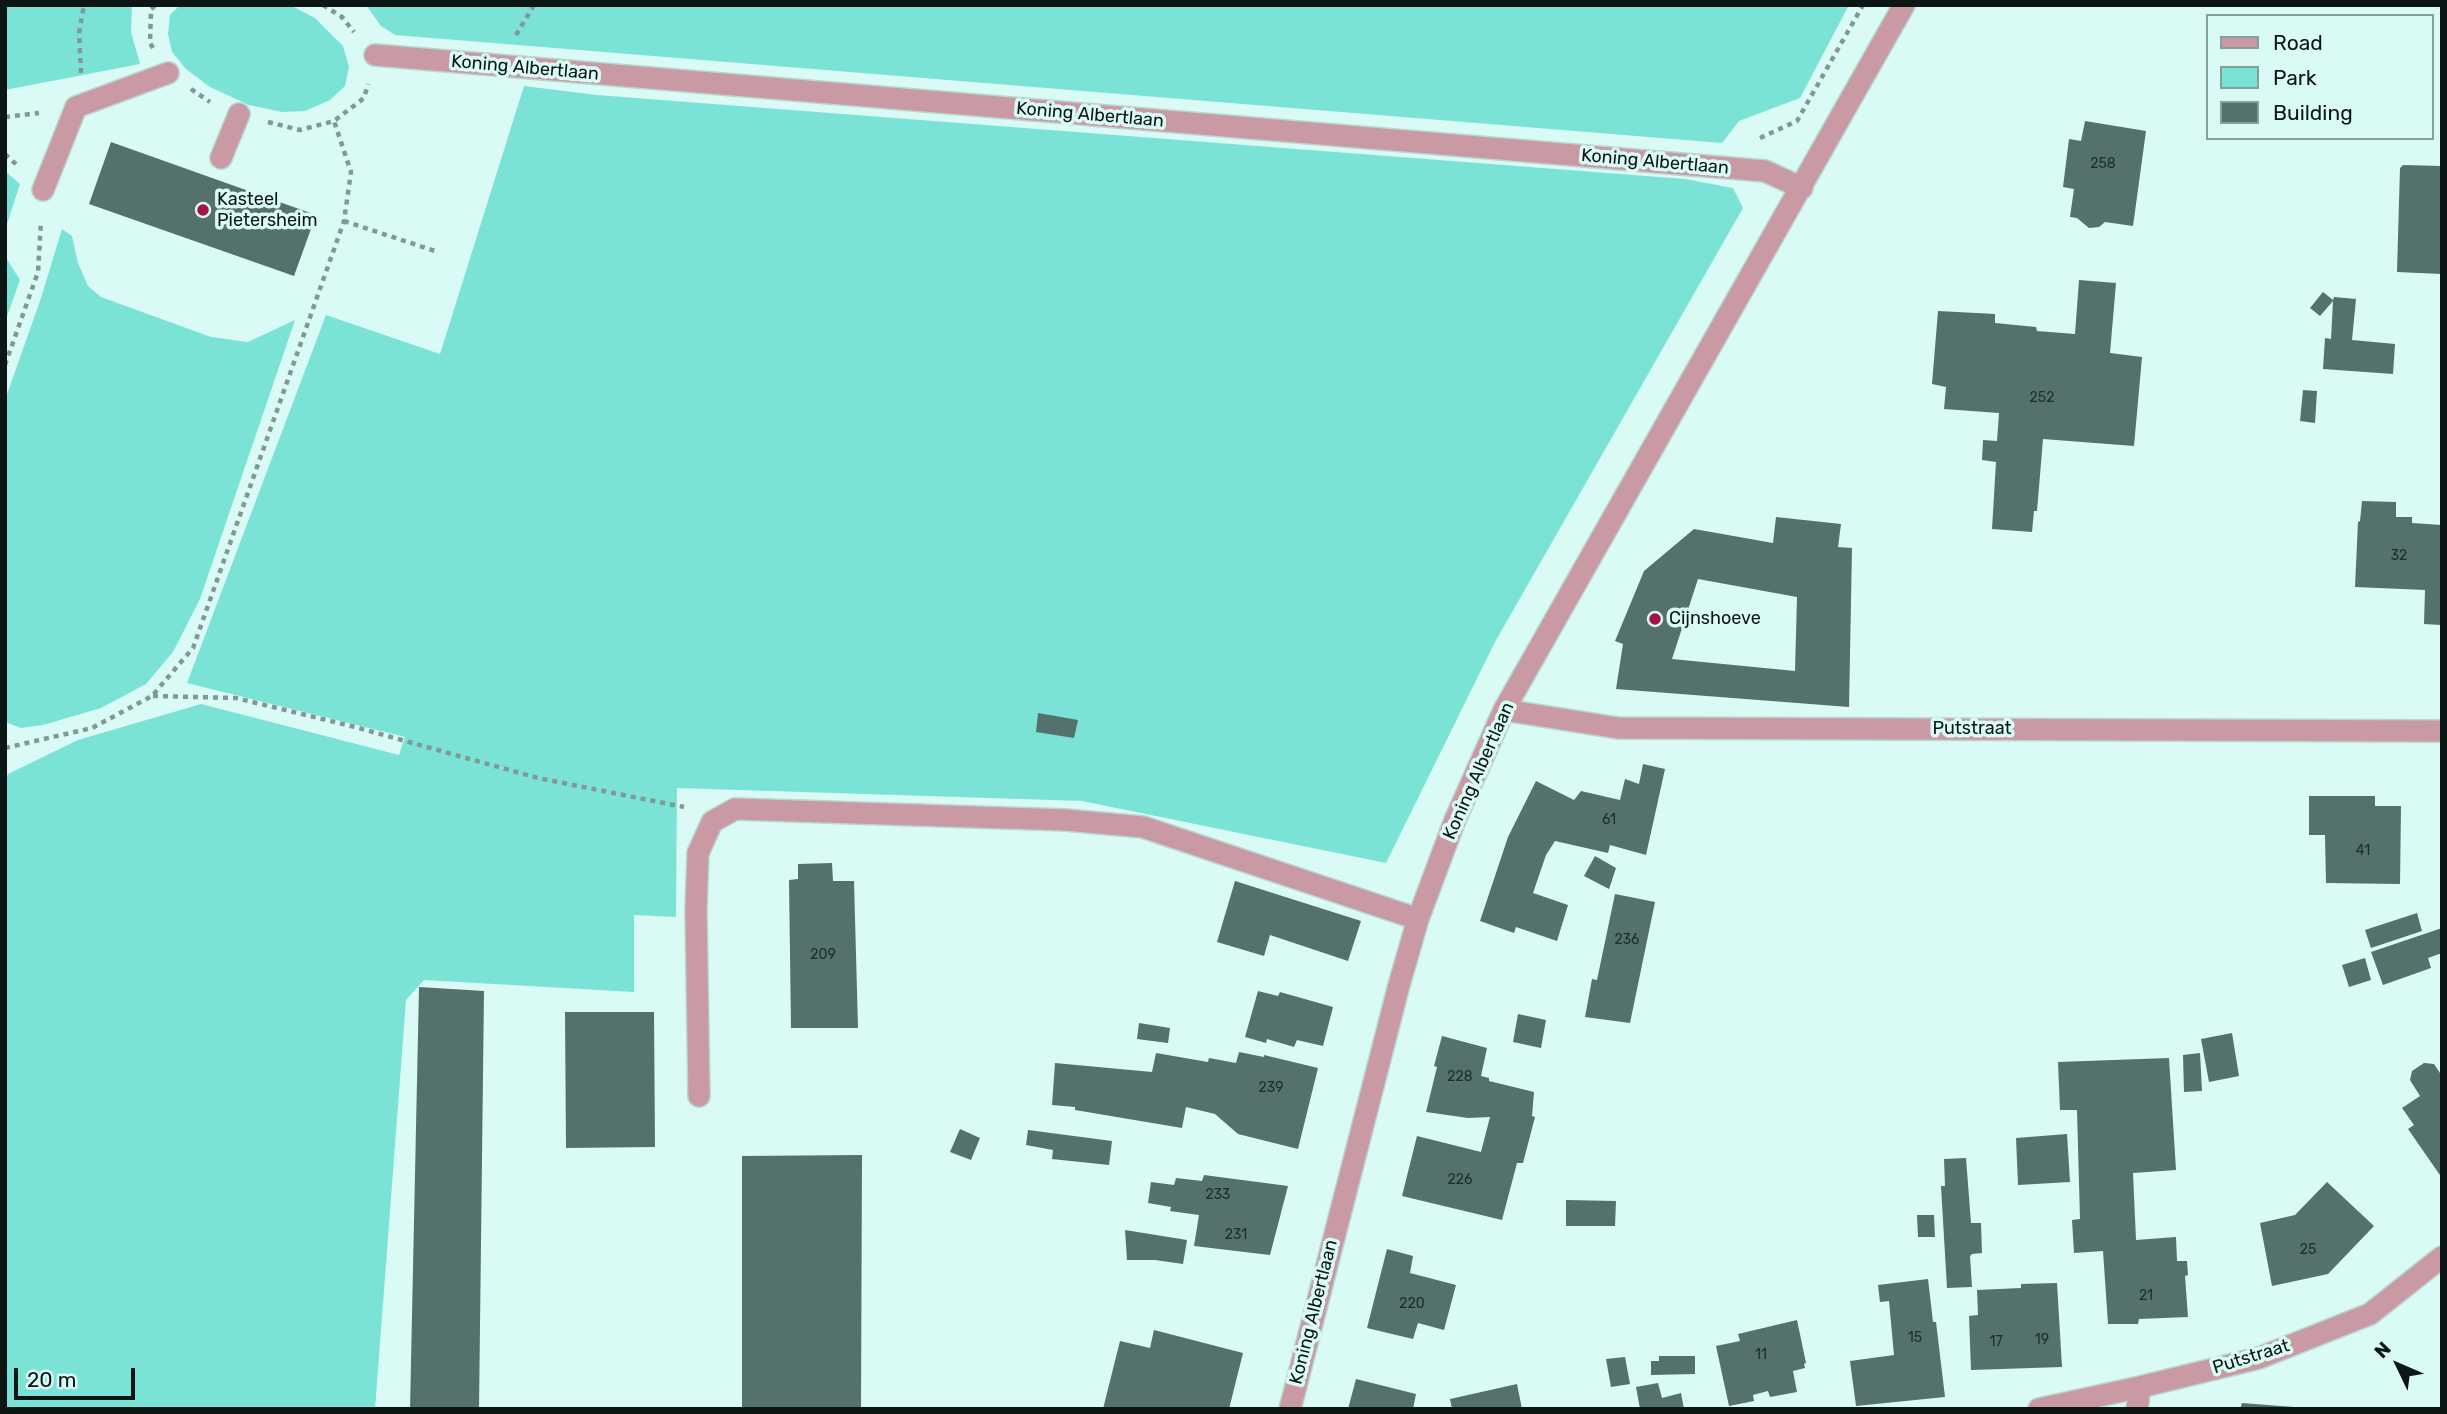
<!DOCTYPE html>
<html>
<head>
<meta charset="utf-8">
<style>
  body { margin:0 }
  #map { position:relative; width:2447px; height:1414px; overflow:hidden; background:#dafaf5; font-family:Rubik,sans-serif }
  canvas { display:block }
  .frame { position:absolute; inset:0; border:7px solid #0b1615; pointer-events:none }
  .legend { position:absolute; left:2206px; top:14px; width:228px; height:126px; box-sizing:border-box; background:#dafaf5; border:2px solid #879f9b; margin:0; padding:9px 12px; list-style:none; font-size:21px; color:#0b1615 }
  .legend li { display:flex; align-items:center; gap:14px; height:35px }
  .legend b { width:35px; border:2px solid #879f9b }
  .north { position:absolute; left:2363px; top:1330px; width:70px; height:70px; -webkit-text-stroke:5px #dafaf5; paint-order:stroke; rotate:314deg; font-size:19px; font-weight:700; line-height:28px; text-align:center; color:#0b1615 }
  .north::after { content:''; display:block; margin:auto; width:24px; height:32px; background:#0b1615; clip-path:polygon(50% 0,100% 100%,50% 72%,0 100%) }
  .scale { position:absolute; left:14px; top:1368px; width:121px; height:32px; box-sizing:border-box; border:4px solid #0b1615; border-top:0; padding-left:9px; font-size:21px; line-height:24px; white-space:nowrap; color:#0b1615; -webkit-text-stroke:5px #dafaf5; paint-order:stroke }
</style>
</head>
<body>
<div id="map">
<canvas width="2447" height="1414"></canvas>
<div class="frame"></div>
<ul class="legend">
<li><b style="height:9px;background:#c99aa3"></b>Road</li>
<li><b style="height:19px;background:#7be3d6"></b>Park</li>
<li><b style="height:19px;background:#54716c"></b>Building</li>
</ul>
<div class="north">N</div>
<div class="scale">20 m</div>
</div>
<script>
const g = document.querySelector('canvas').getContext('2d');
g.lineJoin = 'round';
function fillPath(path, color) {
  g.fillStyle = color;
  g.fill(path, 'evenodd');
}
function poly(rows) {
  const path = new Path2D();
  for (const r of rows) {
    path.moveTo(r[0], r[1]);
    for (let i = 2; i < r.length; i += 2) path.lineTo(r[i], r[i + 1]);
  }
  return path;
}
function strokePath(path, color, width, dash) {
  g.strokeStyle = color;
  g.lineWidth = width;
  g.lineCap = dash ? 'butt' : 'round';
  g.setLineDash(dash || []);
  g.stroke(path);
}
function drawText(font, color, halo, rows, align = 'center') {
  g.font = font + ' Rubik,sans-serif';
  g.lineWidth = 7;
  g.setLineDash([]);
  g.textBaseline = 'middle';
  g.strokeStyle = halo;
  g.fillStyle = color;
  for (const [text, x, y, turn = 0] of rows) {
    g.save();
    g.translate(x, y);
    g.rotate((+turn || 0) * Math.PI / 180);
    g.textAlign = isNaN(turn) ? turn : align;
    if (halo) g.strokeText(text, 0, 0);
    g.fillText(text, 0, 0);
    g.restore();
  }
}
const green = poly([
  [5,5,132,5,131,32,140,64,5,90],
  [180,5,290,5,315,18,343,46,349,67,345,86,330,100,305,111,282,112,249,105,210,87,186,69,172,52,168,34,170,15],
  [366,5,1849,5,1800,98,1739,121,1722,143,395,35,381,26],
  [524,86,597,95,1685,179,1733,188,1743,208,1495,642,1386,863,1082,801,677,788,676,917,634,915,634,992,424,980,406,1000,375,1409,5,1409,5,782,8,774,78,740,201,704,399,755,405,737,187,683,326,315,440,354],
  [5,171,20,184,5,230],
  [62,229,72,236,78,263,88,286,101,297,211,337,248,342,295,320,200,599,173,652,146,684,101,708,43,725,21,728,5,722,5,400,41,298],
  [5,256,20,280,5,322]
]);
const building = poly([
  [2085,121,2146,131,2133,226,2105,222,2099,227,2089,228,2077,218,2070,217,2074,189,2063,187,2069,139,2081,141],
  [111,142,316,215,294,276,89,204],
  [2403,165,2442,166,2442,274,2397,272,2400,168],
  [2079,280,2116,283,2110,353,2142,357,2134,446,2043,439,2037,511,2034,511,2032,532,1992,529,1996,462,1982,460,1983,440,1997,441,1999,413,1944,409,1946,387,1932,384,1938,311,1995,314,1995,323,2036,327,2037,331,2075,334],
  [2323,292,2333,300,2334,297,2356,299,2352,340,2395,344,2393,374,2323,369,2325,338,2331,339,2333,301,2320,316,2310,308],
  [2303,390,2317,391,2315,423,2300,421],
  [2362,501,2396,502,2396,517,2412,517,2412,523,2442,525,2442,625,2424,624,2425,590,2355,587,2358,522,2360,521],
  [1776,517,1841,524,1838,547,1852,548,1849,707,1616,689,1623,644,1615,641,1644,571,1694,529,1773,543],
  [1698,579,1797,597,1795,671,1672,659],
  [1038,713,1078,720,1074,738,1036,732],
  [1643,764,1665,769,1646,855,1610,845,1608,853,1555,841,1546,855,1533,893,1568,905,1557,941,1516,927,1514,933,1480,921,1508,837,1536,781,1574,800,1581,791,1620,800,1625,779,1639,784],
  [2309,796,2375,796,2375,806,2401,806,2400,884,2326,883,2325,835,2309,835],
  [1595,856,1616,868,1609,889,1584,876],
  [832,863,833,881,854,881,858,1028,791,1028,789,880,798,879,798,864],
  [1235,881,1361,921,1348,961,1270,935,1264,956,1217,942],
  [1615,894,1655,902,1630,1023,1585,1017,1592,979,1597,980],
  [2417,913,2422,931,2371,948,2365,930],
  [2442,928,2442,953,2428,958,2431,968,2383,985,2371,952],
  [2365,958,2371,980,2349,987,2342,965],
  [419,987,484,991,479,1409,410,1409],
  [1258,991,1278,996,1280,992,1333,1007,1323,1046,1297,1040,1294,1047,1267,1039,1266,1043,1245,1037],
  [565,1012,654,1012,655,1147,566,1148],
  [1518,1014,1546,1020,1541,1048,1513,1042],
  [1139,1023,1170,1028,1168,1043,1137,1039],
  [2232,1033,2239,1076,2209,1082,2201,1039],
  [1442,1036,1487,1048,1481,1076,1489,1078,1489,1081,1534,1092,1532,1116,1535,1117,1523,1163,1517,1163,1502,1220,1402,1196,1417,1136,1481,1152,1490,1117,1468,1118,1426,1112,1437,1067,1434,1066],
  [1239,1052,1264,1057,1264,1055,1318,1068,1298,1149,1238,1134,1215,1114,1186,1107,1182,1128,1075,1110,1075,1107,1052,1105,1055,1063,1152,1072,1156,1053,1208,1062,1209,1058,1236,1063],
  [2200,1053,2202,1091,2184,1092,2183,1055],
  [2169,1058,2176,1170,2133,1173,2136,1240,2176,1237,2177,1261,2187,1261,2188,1275,2185,1276,2188,1317,2139,1319,2138,1324,2108,1324,2103,1251,2074,1253,2072,1220,2080,1219,2077,1110,2060,1110,2058,1062],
  [2424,1063,2434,1064,2442,1076,2442,1178,2408,1129,2414,1125,2402,1108,2420,1096,2410,1080,2412,1071],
  [960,1129,980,1138,971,1160,950,1152],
  [1028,1130,1112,1141,1109,1165,1052,1159,1053,1150,1026,1145],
  [2067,1134,2070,1182,2018,1185,2016,1138],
  [862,1155,861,1409,742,1409,742,1156],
  [1966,1158,1971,1223,1981,1223,1982,1253,1972,1254,1970,1256,1972,1287,1947,1288,1941,1186,1945,1186,1944,1159],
  [1204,1175,1288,1186,1270,1255,1194,1246,1199,1215,1170,1211,1171,1207,1148,1203,1151,1182,1174,1185,1176,1178,1202,1181],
  [2327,1182,2374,1226,2328,1274,2272,1286,2260,1223,2295,1215],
  [1566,1200,1616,1201,1615,1226,1566,1226],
  [1917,1215,1934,1215,1935,1237,1918,1237],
  [1125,1230,1187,1240,1183,1264,1155,1260,1127,1260],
  [1387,1249,1413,1256,1410,1273,1456,1285,1444,1330,1418,1323,1413,1339,1367,1328],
  [1928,1279,1933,1322,1936,1322,1945,1397,1856,1406,1850,1361,1894,1355,1889,1301,1880,1302,1878,1285],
  [2057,1283,2062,1367,1971,1370,1969,1316,1978,1315,1977,1290,2021,1288,2021,1284],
  [1797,1320,1806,1363,1804,1364,1805,1368,1793,1371,1797,1392,1770,1397,1768,1391,1753,1395,1754,1401,1729,1406,1716,1346,1740,1341,1738,1334],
  [1154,1330,1243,1353,1229,1409,1103,1409,1120,1341,1150,1348],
  [1659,1356,1695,1356,1695,1374,1651,1375,1651,1361,1659,1361],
  [1625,1357,1630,1384,1611,1387,1606,1359],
  [1356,1379,1416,1394,1413,1409,1348,1409],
  [1658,1383,1662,1398,1681,1393,1684,1409,1640,1409,1636,1387],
  [1517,1384,1522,1409,1452,1409,1450,1399],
  [2242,1403,2294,1407,2294,1409,2240,1409]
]);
const path = poly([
  [323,5,342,17,354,32],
  [516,35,534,5],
  [153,48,150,43,151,9,156,5],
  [81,73,79,33,84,5],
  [191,89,210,102],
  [5,117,39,113],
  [268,122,300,130,334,121,364,98,368,84],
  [1760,138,1797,121,1863,5],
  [5,154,19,167],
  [344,221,435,251],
  [5,365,38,272,41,221],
  [153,696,236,698,355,727,538,778,684,807],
  [5,748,92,728,152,696,193,648,344,221,351,172,334,121]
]);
const minor = poly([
  [375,55,1765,171,1802,188],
  [221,158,239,114],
  [43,190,76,107,168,73],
  [1504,710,1618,728,2442,731],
  [699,1096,696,909,698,853,712,822,735,809,1066,820,1143,827,1418,919],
  [1290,1409,1399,985,1418,919,1455,820,1504,710,1904,5],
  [2039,1409,2140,1387,2259,1358,2370,1314,2442,1257],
  [2137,1409,2140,1387]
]);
const markers = [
  [203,210,7,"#a6124c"],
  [1655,619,7,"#a6124c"]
];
const numberNames = [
  ["258",2103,164],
  ["252",2042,398],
  ["32",2399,556],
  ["61",1609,820],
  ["41",2363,851],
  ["236",1627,940],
  ["209",823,955],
  ["228",1460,1077],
  ["239",1271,1088],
  ["226",1460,1180],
  ["233",1218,1195],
  ["231",1236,1235],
  ["25",2308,1250],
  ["21",2146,1296],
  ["220",1412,1304],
  ["15",1915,1338],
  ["19",2042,1340],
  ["17",1996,1342],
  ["11",1761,1355]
];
const streetNames = [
  ["Koning Albertlaan",525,68,5],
  ["Koning Albertlaan",1090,115,5],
  ["Koning Albertlaan",1655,162,5],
  ["Putstraat",1972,729],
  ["Koning Albertlaan",1479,771,-66],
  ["Koning Albertlaan",1314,1312,-76],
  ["Putstraat",2251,1357,-17]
];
const poiNames = [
  ["Kasteel",217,200],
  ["Pietersheim",217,221],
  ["Cijnshoeve",1669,619]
];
fillPath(green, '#7be3d6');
fillPath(building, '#54716c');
strokePath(minor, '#b9d6d1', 24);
strokePath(path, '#819894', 4.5, [5, 5]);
strokePath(minor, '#c99aa3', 21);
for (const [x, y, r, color] of markers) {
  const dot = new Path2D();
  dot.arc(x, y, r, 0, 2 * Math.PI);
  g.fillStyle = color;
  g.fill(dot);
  strokePath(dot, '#dafaf5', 2.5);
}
drawText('14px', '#1d2d2b', null, numberNames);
drawText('18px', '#0b1615', '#dafaf5', streetNames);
drawText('18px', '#0b1615', '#dafaf5', poiNames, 'left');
</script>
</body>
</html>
